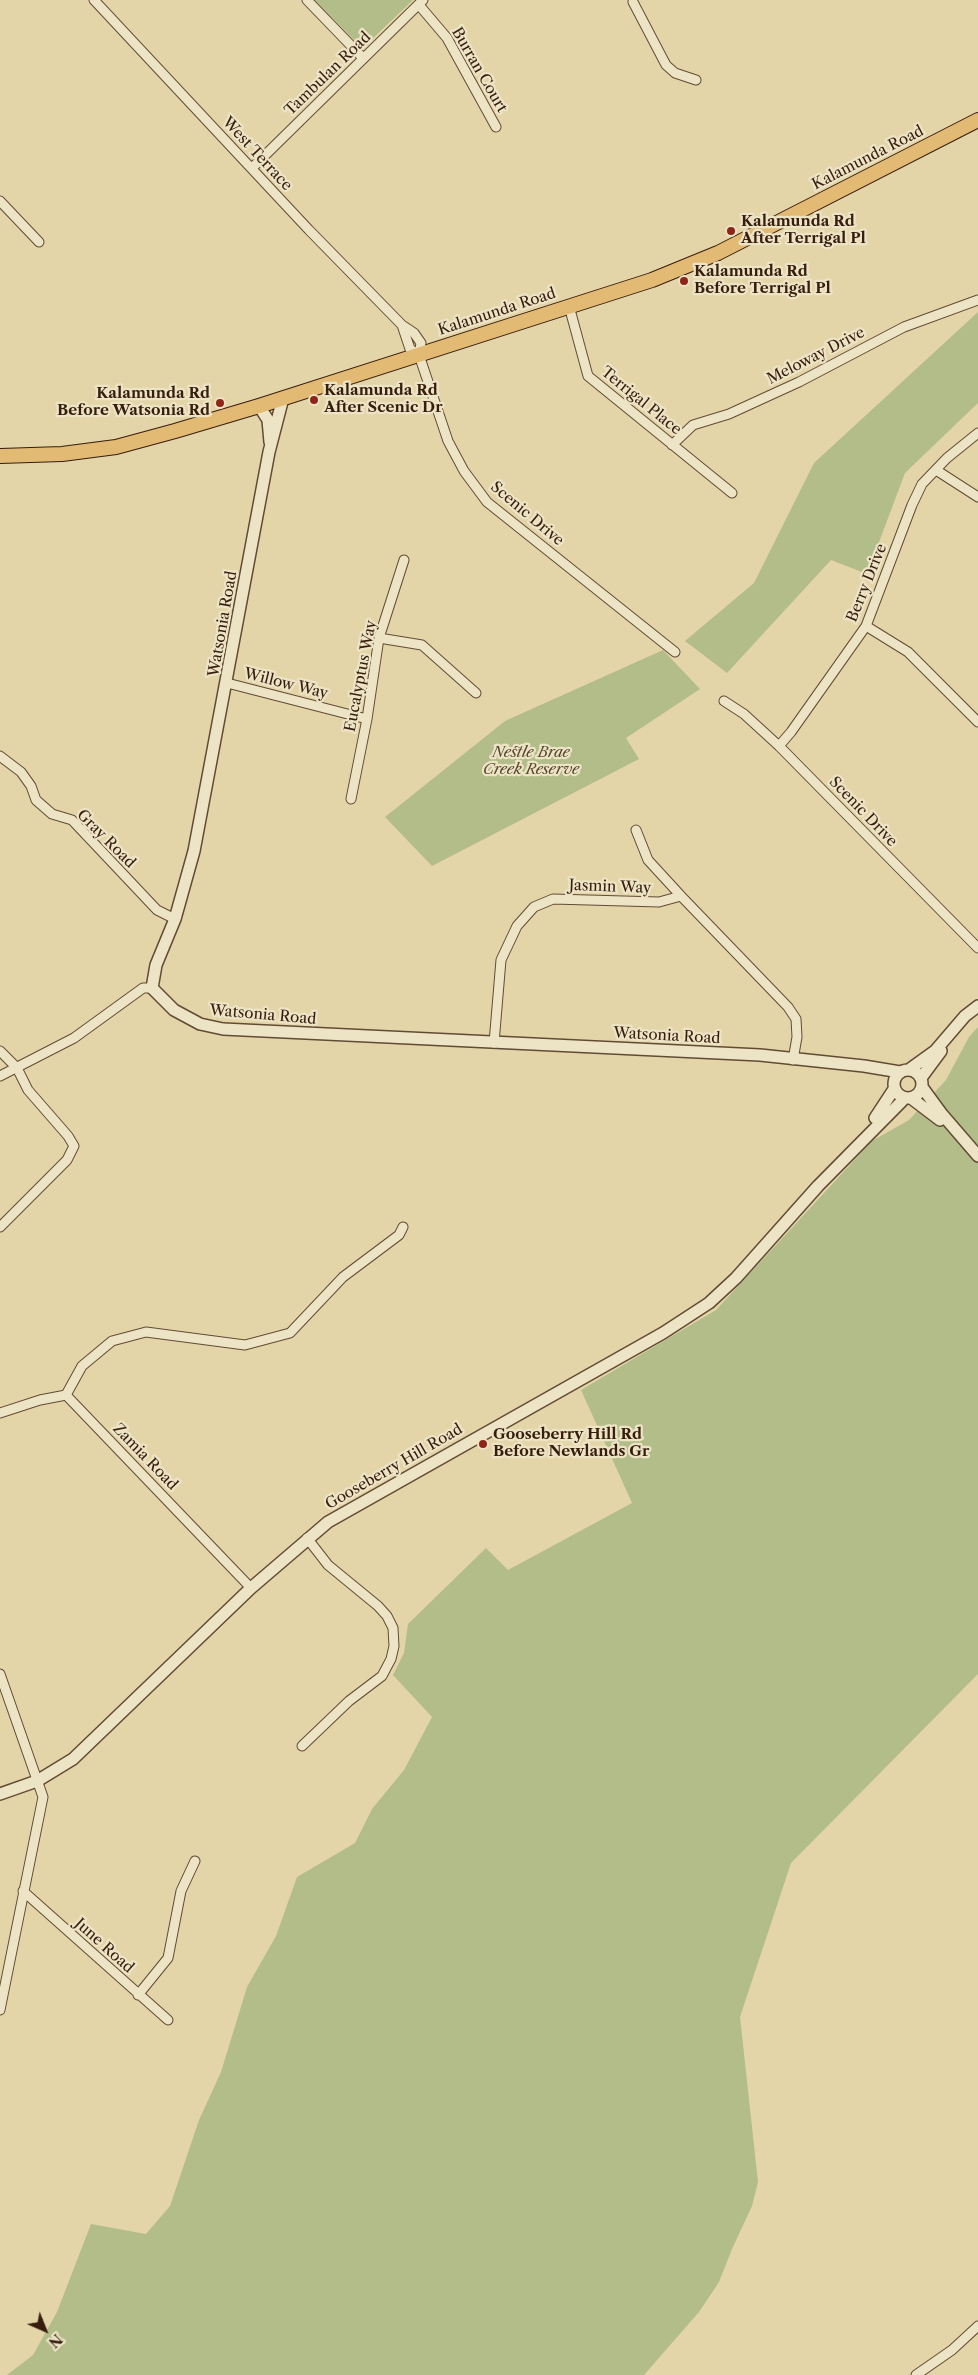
<!DOCTYPE html>
<html>
<head>
<meta charset="utf-8">
<style>
  body { margin:0 }
  #map { position:relative; width:978px; height:2375px; overflow:hidden; background:#e4d5a8; font-family:"Libre Caslon Text",serif }
  canvas { display:block }
  .north { position:absolute; left:20px; top:2305px; width:50px; height:50px; -webkit-text-stroke:4px #ede4c6; paint-order:stroke; rotate:136deg; font-size:14px; font-weight:700; line-height:20px; text-align:center; color:#361d0e }
  .north::after { content:''; display:block; margin:auto; width:18px; height:22px; background:#361d0e; clip-path:polygon(50% 0,100% 100%,50% 72%,0 100%) }
</style>
</head>
<body>
<div id="map">
<canvas width="978" height="2375"></canvas>
<div class="north">N</div>
</div>
<script>
const g = document.querySelector('canvas').getContext('2d');
g.lineJoin = 'round';
function fillPath(path, color) {
  g.fillStyle = color;
  g.fill(path, 'evenodd');
}
function poly(rows) {
  const path = new Path2D();
  for (const r of rows) {
    if (r.length === 3) {
      path.moveTo(r[0] + r[2], r[1]);
      path.arc(r[0], r[1], r[2], 0, 2 * Math.PI);
      continue;
    }
    path.moveTo(r[0], r[1]);
    for (let i = 2; i < r.length; i += 2) path.lineTo(r[i], r[i + 1]);
  }
  return path;
}
function strokePath(path, color, width, dash) {
  g.strokeStyle = color;
  g.lineWidth = width;
  g.lineCap = dash ? 'butt' : 'round';
  g.setLineDash(dash || []);
  g.stroke(path);
}
function drawText(font, color, halo, rows, align = 'center') {
  g.font = font + ' "Libre Caslon Text",serif';
  g.lineWidth = 4.5;
  g.setLineDash([]);
  g.textBaseline = 'middle';
  g.strokeStyle = halo;
  g.fillStyle = color;
  for (const [text, x, y, turn = 0] of rows) {
    g.save();
    g.translate(x, y);
    g.rotate((+turn || 0) * Math.PI / 180);
    g.textAlign = isNaN(turn) ? turn : align;
    if (halo) g.strokeText(text, 0, 0);
    g.fillText(text, 0, 0);
    g.restore();
  }
}
const green = poly([
  [315,0,413,0,369,42,356,42],
  [978,312,978,403,905,473,867,574,831,560,727,673,685,641,754,583,814,463],
  [663,650,700,689,626,738,639,759,432,866,385,817,505,721],
  [978,1027,978,1674,791,1863,740,2017,758,2182,752,2206,732,2249,719,2282,699,2312,644,2375,7,2375,33,2355,57,2312,91,2224,146,2234,170,2206,199,2120,221,2072,247,1987,276,1936,297,1877,355,1843,372,1809,404,1770,432,1717,393,1675,404,1653,408,1624,486,1548,508,1570,632,1503,581,1390,716,1310,872,1141,909,1120,946,1080,969,1037]
]);
const minor = poly([
  [94,0,309,230,402,325,414,333,421,343,419,355,448,441,464,471,487,502,675,652],
  [307,0,363,58],
  [633,2,666,65,675,73,696,80],
  [419,5,447,38,496,127],
  [252,168,423,0],
  [0,201,39,242],
  [569,306,588,376,732,493],
  [402,325,410,349,419,355],
  [672,445,693,425,729,414,799,382,904,327,978,300],
  [936,470,978,497],
  [866,626,908,652,978,722],
  [379,638,422,645,476,693],
  [227,683,367,719],
  [724,701,744,714,779,746,978,948],
  [779,746,791,732,866,626,912,505,922,484,947,458,978,433],
  [0,756,21,772,31,786,36,800,52,814,72,820,157,910,175,919],
  [351,799,367,719,379,638,404,560],
  [636,830,648,860,681,896],
  [494,1043,501,960,517,926,534,907,553,899,659,902,681,896,788,1007,796,1019,797,1037,793,1060],
  [0,1051,17,1068,28,1090,68,1136,74,1146,67,1160,0,1227],
  [0,1076,74,1038,143,988,152,988],
  [66,1395,82,1366,112,1341,146,1332,245,1345,290,1333,343,1277,399,1235,403,1227],
  [0,1413,40,1400,66,1395,251,1588],
  [0,1674,43,1797,0,2010],
  [302,1746,349,1701,382,1676,391,1659,394,1646,393,1628,387,1616,378,1606,328,1565,307,1538],
  [23,1891,168,2020],
  [138,1995,168,1958,181,1891,195,1861],
  [916,2375,952,2350,978,2326]
]);
const tertiary = poly([
  [283,398,269,452,194,851,175,919,156,965,152,988,174,1010,200,1024,223,1029,760,1055,864,1066,900,1072],
  [259,406,268,420,270,442],
  [910,1069,935,1051,965,1016,978,1006],
  [908,1084,14],
  [921,1078,941,1051],
  [922,1087,941,1113,978,1156],
  [911,1098,940,1120],
  [875,1118,894,1089],
  [0,1794,37,1781,73,1759,251,1588,328,1522,663,1333,709,1303,736,1278,818,1186,905,1098]
]);
const primary = poly([
  [0,456,62,454,116,447,175,431,259,406,652,280,718,253,978,120]
]);
const markers = [
  [731,231,5,"#8f2418"],
  [684,281,5,"#8f2418"],
  [314,400,5,"#8f2418"],
  [220,403,5,"#8f2418"],
  [483,1444,5,"#8f2418"]
];
const streetNames = [
  ["Burran Court",479,70,60],
  ["Tambulan Road",328,74,-44],
  ["West Terrace",257,154,47],
  ["Kalamunda Road",868,158,-27],
  ["Kalamunda Road",497,312,-18],
  ["Meloway Drive",816,356,-27],
  ["Terrigal Place",641,401,39],
  ["Scenic Drive",527,514,40],
  ["Berry Drive",867,583,-68],
  ["Watsonia Road",223,624,-80],
  ["Eucalyptus Way",361,676,-79],
  ["Willow Way",286,684,14],
  ["Scenic Drive",863,812,46],
  ["Gray Road",106,839,45],
  ["Jasmin Way",610,887,2],
  ["Watsonia Road",263,1015,5],
  ["Watsonia Road",667,1036,3],
  ["Zamia Road",145,1457,46],
  ["Gooseberry Hill Road",394,1467,-30],
  ["June Road",104,1946,42]
];
const poiNames = [
  ["Kalamunda Rd",741,222],
  ["After Terrigal Pl",741,239],
  ["Kalamunda Rd",694,272],
  ["Before Terrigal Pl",694,289],
  ["Kalamunda Rd",324,391],
  ["After Scenic Dr",324,408],
  ["Kalamunda Rd",210,394,"right"],
  ["Before Watsonia Rd",210,411,"right"],
  ["Gooseberry Hill Rd",493,1435],
  ["Before Newlands Gr",493,1452]
];
const parkNames = [
  ["Nestle Brae",531,753],
  ["Creek Reserve",531,770]
];
fillPath(green, '#b2bd89');
strokePath(minor, '#624b34', 11);
strokePath(tertiary, '#624b34', 14);
strokePath(primary, '#361d0e', 16);
strokePath(minor, '#ede4c6', 9);
strokePath(tertiary, '#ede4c6', 11);
strokePath(primary, '#e2ba74', 14);
for (const [x, y, r, color] of markers) {
  const dot = new Path2D();
  dot.arc(x, y, r, 0, 2 * Math.PI);
  g.fillStyle = color;
  g.fill(dot);
  strokePath(dot, '#ede4c6', 2);
}
drawText('15px', '#361d0e', '#ede4c6', streetNames);
drawText('bold 15px', '#361d0e', '#ede4c6', poiNames, 'left');
drawText('italic 15px', '#55452d', '#ede4c6', parkNames);
</script>
</body>
</html>
